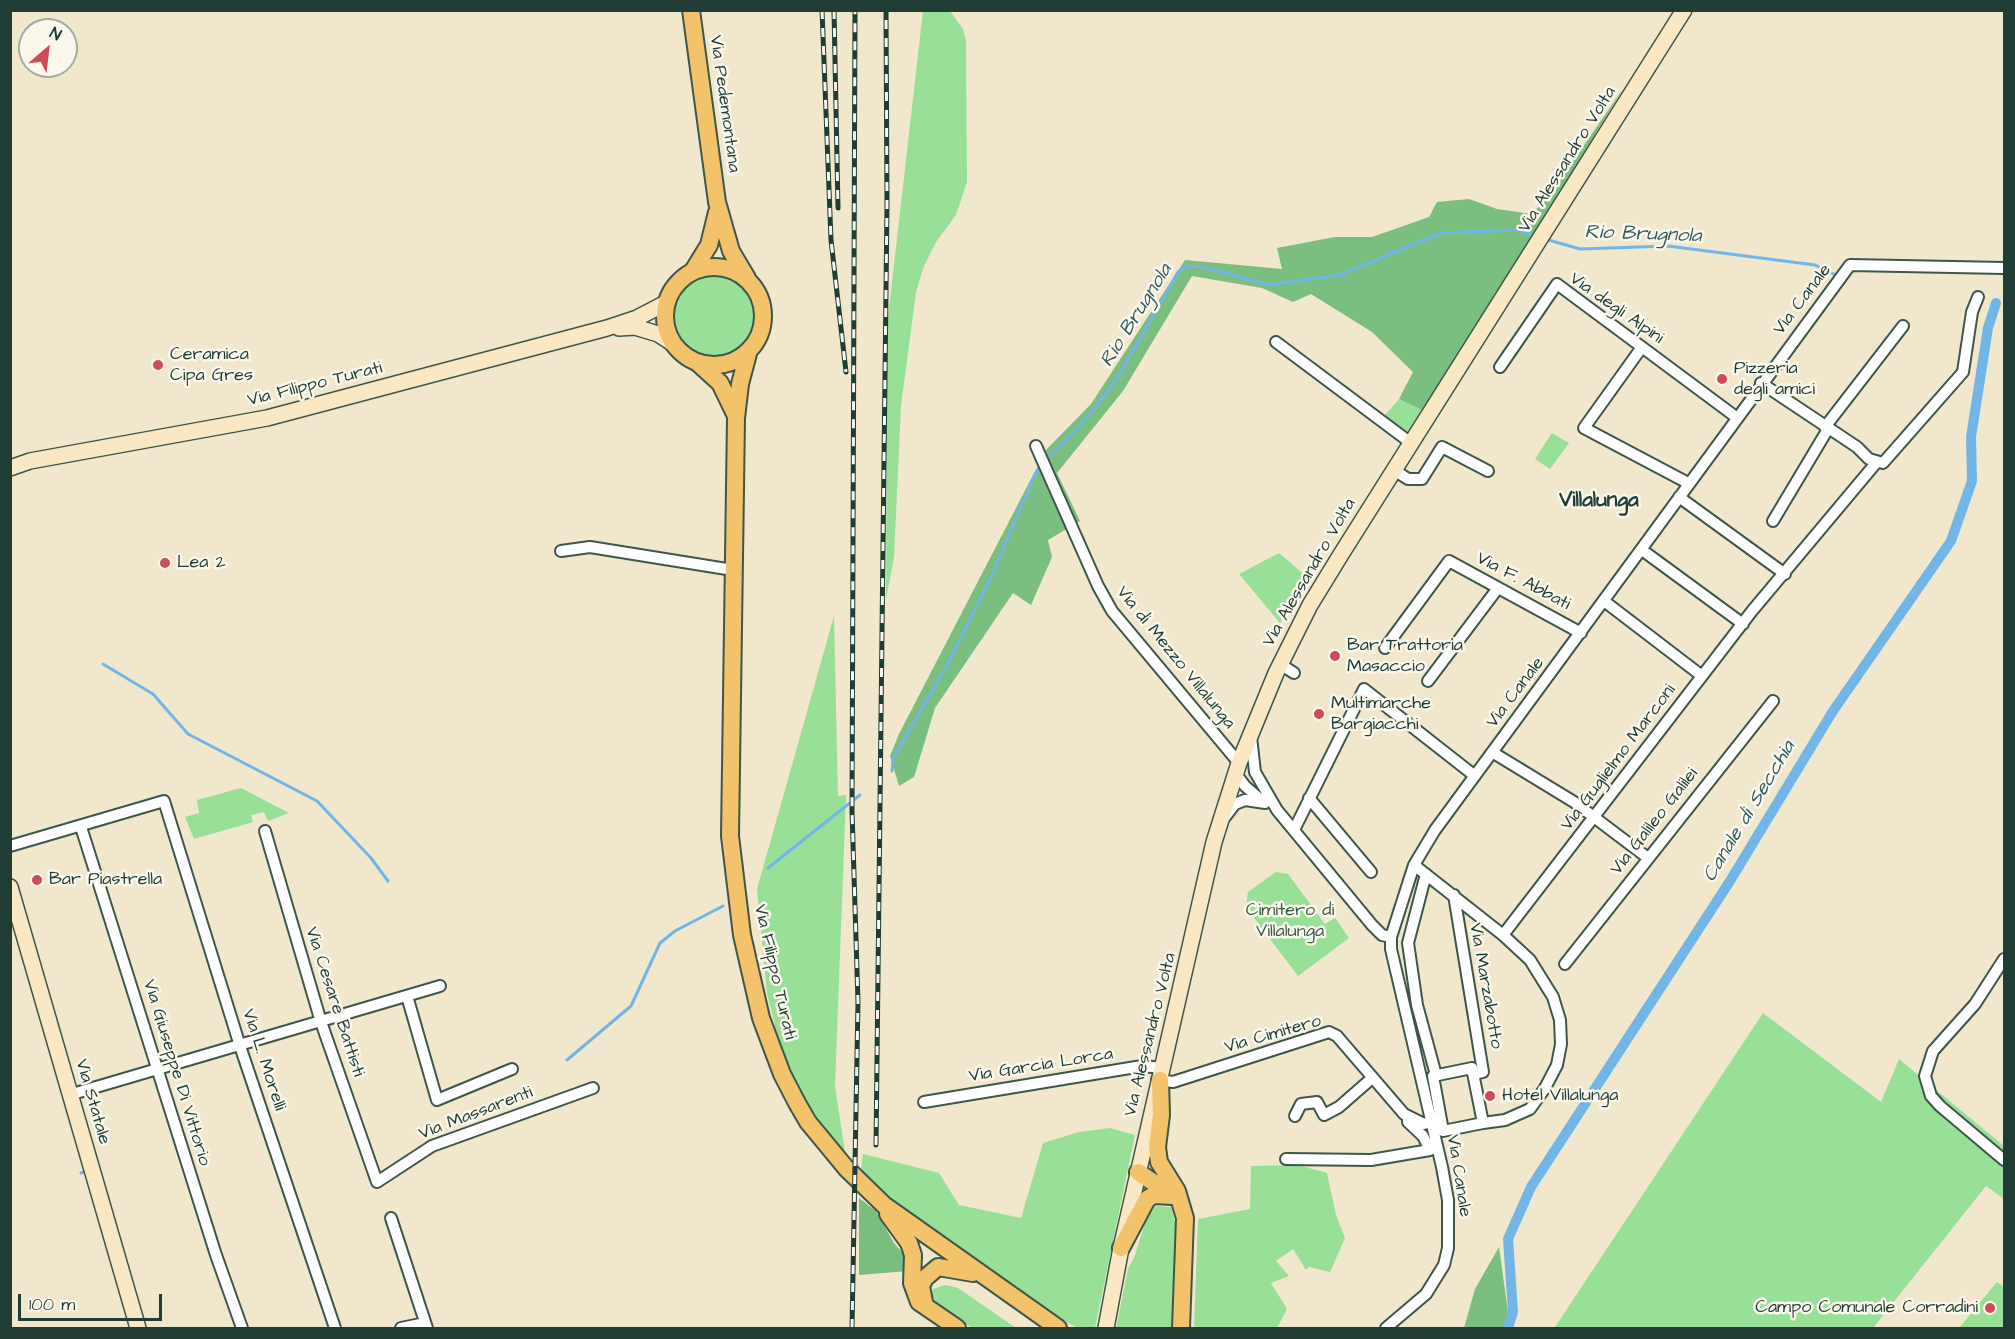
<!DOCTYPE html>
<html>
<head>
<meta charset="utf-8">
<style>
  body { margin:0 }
  #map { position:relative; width:2015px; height:1339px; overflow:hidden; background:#f0e7cc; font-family:"Architects Daughter",sans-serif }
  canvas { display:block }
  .frame { position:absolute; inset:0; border:12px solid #1f3d34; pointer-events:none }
  .north { position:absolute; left:18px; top:18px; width:60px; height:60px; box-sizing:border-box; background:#fbf7ec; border:2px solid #a3ada2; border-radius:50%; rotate:28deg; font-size:16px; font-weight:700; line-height:24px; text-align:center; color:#1f3d34 }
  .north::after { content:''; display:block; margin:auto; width:21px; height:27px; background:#d1495b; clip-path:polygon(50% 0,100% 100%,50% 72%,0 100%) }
  .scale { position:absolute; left:18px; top:1294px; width:144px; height:27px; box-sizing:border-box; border:3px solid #1f3d34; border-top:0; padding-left:8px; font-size:18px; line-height:21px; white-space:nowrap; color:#1f3d34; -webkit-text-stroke:4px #fbf7ec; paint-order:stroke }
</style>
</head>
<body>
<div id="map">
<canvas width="2015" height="1339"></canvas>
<div class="frame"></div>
<div class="north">N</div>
<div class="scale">100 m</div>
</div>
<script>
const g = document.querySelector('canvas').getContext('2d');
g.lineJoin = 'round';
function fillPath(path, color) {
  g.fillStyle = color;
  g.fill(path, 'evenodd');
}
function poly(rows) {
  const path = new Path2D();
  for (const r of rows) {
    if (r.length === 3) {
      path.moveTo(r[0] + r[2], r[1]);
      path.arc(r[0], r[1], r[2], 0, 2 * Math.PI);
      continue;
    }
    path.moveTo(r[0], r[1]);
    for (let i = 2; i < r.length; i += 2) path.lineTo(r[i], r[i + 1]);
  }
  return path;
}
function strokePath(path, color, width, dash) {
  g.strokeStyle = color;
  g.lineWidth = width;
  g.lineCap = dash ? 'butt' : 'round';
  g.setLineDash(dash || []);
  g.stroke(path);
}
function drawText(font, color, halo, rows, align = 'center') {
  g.font = font + ' "Architects Daughter",sans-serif';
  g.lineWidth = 5;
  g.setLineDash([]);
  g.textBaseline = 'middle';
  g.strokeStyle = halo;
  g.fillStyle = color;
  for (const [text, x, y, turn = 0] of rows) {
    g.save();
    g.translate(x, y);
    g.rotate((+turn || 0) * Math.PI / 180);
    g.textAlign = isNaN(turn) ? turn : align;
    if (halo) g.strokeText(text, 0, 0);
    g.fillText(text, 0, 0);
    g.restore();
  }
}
const green = poly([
  [923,11,950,11,963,29,966,41,967,182,956,215,936,242,924,266,916,292,901,406,894,557,886,600,887,326],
  [713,316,41],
  [1399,399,1422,410,1408,432,1384,416],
  [1552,433,1569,443,1550,469,1535,459],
  [1279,553,1308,578,1280,623,1239,574],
  [834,616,838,796,846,795,835,1086,845,1152,837,1146,806,1101,782,1054,767,993,757,889],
  [241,788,289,813,268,821,264,812,251,815,253,822,194,839,185,817,199,813,197,800],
  [1276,872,1288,874,1325,924,1335,918,1349,938,1298,976,1246,907,1248,892],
  [1763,1013,1881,1102,1899,1059,2004,1146,2004,1199,1986,1186,1873,1328,1550,1328,1555,1327],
  [1110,1128,1135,1135,1095,1328,1077,1328,1000,1281,893,1200,861,1171,863,1154,939,1173,959,1205,1021,1218,1043,1143,1079,1132],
  [1298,1165,1327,1173,1336,1215,1345,1238,1330,1272,1309,1267,1306,1270,1293,1249,1276,1261,1289,1276,1271,1283,1287,1309,1277,1328,1194,1328,1198,1219,1250,1209,1251,1166],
  [1155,1206,1171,1207,1175,1222,1175,1294,1171,1328,1116,1328,1128,1269,1134,1258,1145,1223],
  [1997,1282,2004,1287,2004,1328,1959,1328],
  [945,1285,958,1288,1016,1328,972,1328,931,1300,933,1289]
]);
const forest = poly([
  [1624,87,1494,299,1422,410,1399,399,1413,372,1372,332,1311,294,1293,302,1262,288,1192,276,1123,391,1057,473,1080,521,1048,540,1052,557,1031,605,1013,593,935,708,914,777,899,786,890,756,899,734,1046,450,1091,404,1185,260,1282,269,1277,248,1335,237,1372,237,1429,217,1437,202,1469,199,1497,209,1532,214,1550,195],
  [859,1198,876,1211,894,1243,906,1257,908,1271,859,1275],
  [1499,1247,1508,1312,1503,1328,1464,1328,1475,1289]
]);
const stream = poly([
  [1545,239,1580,249,1668,246,1815,265,1836,275],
  [1045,461,1085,420,1117,379,1178,272,1188,266,1203,267,1268,285,1340,275,1441,233,1517,230,1536,236],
  [103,664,153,694,188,734,317,801,371,858,388,881],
  [892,771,893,759,945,669,991,577,1035,474,1041,466],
  [768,868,860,795],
  [567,1060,631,1006,660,943,675,931,723,906],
  [81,1173,84,1172]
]);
const canal = poly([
  [1508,1328,1513,1312,1508,1239,1531,1187,1730,881,1833,711,1951,541,1972,481,1971,437,1988,328,1996,303]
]);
const minor = poly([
  [1276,342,1411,443],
  [1642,347,1584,428,1688,483],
  [1500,367,1557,284,1736,417],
  [1761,383,1857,447,1869,459,1883,463,1963,372,1972,312,1978,297],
  [1825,427,1903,326],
  [1036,446,1098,586,1112,611,1239,763],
  [1394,470,1408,479,1422,479,1442,447,1488,471],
  [1679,497,1785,574],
  [1773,521,1828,429],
  [1642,550,1743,624],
  [561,551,590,547,733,570],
  [1604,601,1702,676],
  [1385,648,1449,561,1581,633],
  [1280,664,1294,673],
  [1428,681,1498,588],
  [1251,737,1255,772,1277,810,1372,925,1382,935,1391,937],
  [1492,752,1574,802,1648,858],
  [1236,774,1245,786,1261,800],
  [1309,798,1371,872],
  [1225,817,1235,804,1245,800,1265,803],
  [81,827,216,1255,242,1328],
  [1294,830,1364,689,1475,776],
  [265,831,321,1022,377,1182,432,1146,593,1088],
  [10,846,164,801,240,1046,335,1328],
  [1414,865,1503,935,1530,960,1553,997,1560,1020,1561,1044,1557,1065,1545,1088,1530,1109,1505,1120,1483,1123],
  [1426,874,1408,943,1417,1005,1436,1075],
  [1454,895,1483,1072,1473,1074],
  [1503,935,1752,611,1876,463],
  [2004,959,1975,1004,1933,1051,1925,1076,1931,1096,1940,1106,2004,1160],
  [1565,964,1773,701],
  [407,996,437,1100,512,1069],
  [1472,1068,1483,1123,1443,1131,1433,1076,1472,1068],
  [1160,1080,1173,1082,1329,1032,1337,1036,1404,1114,1424,1124,1432,1122],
  [69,1095,440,986],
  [924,1102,1142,1066,1163,1068],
  [1295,1116,1301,1104,1317,1102,1324,1115,1339,1107,1371,1079],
  [1286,1159,1371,1160,1430,1150,1423,1136,1408,1122,1408,1117],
  [391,1218,427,1328],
  [401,1328,425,1323],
  [1386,1328,1426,1294,1444,1265,1448,1248,1448,1200,1442,1167,1391,949,1391,937,1414,865,1435,830,1850,265,2004,268]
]);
const secondary = poly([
  [619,328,635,327,658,334,672,343],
  [10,468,30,461,267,418,607,328,637,318,666,303],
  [10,887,138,1328],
  [1106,1328,1121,1248,1214,842,1239,763,1276,673,1310,605,1340,556,1684,10]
]);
const primary = poly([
  [691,10,717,202,731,251,747,278],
  [714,316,49],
  [693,271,709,245,717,212],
  [749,350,740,384,736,418,730,836,742,935,761,1018,782,1074,797,1103,808,1122,846,1168,884,1205,1058,1328],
  [698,363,720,383,735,414],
  [1160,1080,1161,1115,1157,1147,1159,1162,1177,1191,1185,1218,1181,1328],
  [1138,1172,1172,1195],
  [888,1214,909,1243,913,1255,912,1283,919,1302,957,1328],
  [1121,1248,1147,1199,1154,1195,1172,1196],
  [924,1302,921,1286,925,1278,938,1267,973,1273]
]);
const rail = poly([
  [822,10,831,240,846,372],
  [834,10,838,208],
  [876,1145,887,205,886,10],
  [852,1328,858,1002,852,811,855,10]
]);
const markers = [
  [158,365,6,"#d1495b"],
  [1722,379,6,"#d1495b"],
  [165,563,6,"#d1495b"],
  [1335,656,6,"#d1495b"],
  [1319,714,6,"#d1495b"],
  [37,880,6,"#d1495b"],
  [1490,1096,6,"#d1495b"],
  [1990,1308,6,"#d1495b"]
];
const streetNames = [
  ["Via Pedemontana",724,104,82],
  ["Via Alessandro Volta",1568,160,-58],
  ["Via Canale",1803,300,-53],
  ["Via degli Alpini",1616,309,35],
  ["Via Filippo Turati",315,385,-14],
  ["Via Alessandro Volta",1310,573,-60],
  ["Via F. Abbati",1523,582,28],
  ["Via di Mezzo Villalunga",1175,658,51],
  ["Via Canale",1516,693,-53],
  ["Via Guglielmo Marconi",1619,758,-53],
  ["Via Galileo Galilei",1655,822,-52],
  ["Via Filippo Turati",774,972,77],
  ["Via Marzabotto",1485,986,80],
  ["Via Cesare Battisti",334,1002,72],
  ["Via Alessandro Volta",1151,1035,-76],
  ["Via Cimitero",1273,1035,-16],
  ["Via L. Morelli",263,1060,72],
  ["Via Garcia Lorca",1041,1066,-9],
  ["Via Giuseppe Di Vittorio",176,1073,73],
  ["Via Statale",92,1102,74],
  ["Via Massarenti",476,1114,-21],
  ["Via Canale",1458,1176,81]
];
const poiNames = [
  ["Ceramica",170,355],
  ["Cipa Gres",170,376],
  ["Pizzeria",1734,369],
  ["degli amici",1734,390],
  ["Lea 2",177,563],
  ["Bar Trattoria",1347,646],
  ["Masaccio",1347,667],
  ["Multimarche",1331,704],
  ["Bargiacchi",1331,725],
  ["Bar Piastrella",49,880],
  ["Hotel Villalunga",1502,1096],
  ["Campo Comunale Corradini",1978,1308,"right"]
];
const parkNames = [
  ["Cimitero di",1290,911],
  ["Villalunga",1290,932]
];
const waterNames = [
  ["Rio Brugnola",1643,235,2],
  ["Rio Brugnola",1137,316,-58],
  ["Canale di Secchia",1750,812,-59]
];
const quarterNames = [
  ["Villalunga",1599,502]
];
fillPath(green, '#98df98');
fillPath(forest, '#7abe80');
strokePath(stream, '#72b5e7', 3);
strokePath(canal, '#72b5e7', 10);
strokePath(minor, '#3e564b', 14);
strokePath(secondary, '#3e564b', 18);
strokePath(primary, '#3e564b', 20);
strokePath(minor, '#fff', 10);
strokePath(secondary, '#fae7c3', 15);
strokePath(primary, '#f2c36a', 16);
strokePath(rail, '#1f3d34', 5);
strokePath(rail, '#fbf7ec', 3, [9]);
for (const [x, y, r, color] of markers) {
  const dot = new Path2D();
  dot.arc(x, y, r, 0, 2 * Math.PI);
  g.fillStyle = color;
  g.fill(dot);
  strokePath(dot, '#fbf7ec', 2);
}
drawText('18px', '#1f3d34', '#fbf7ec', streetNames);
drawText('18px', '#1f3d34', '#fbf7ec', poiNames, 'left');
drawText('18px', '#375d48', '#fbf7ec', parkNames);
drawText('italic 20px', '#345b61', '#fbf7ec', waterNames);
drawText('bold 21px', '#1f3d34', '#fbf7ec', quarterNames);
</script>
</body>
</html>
